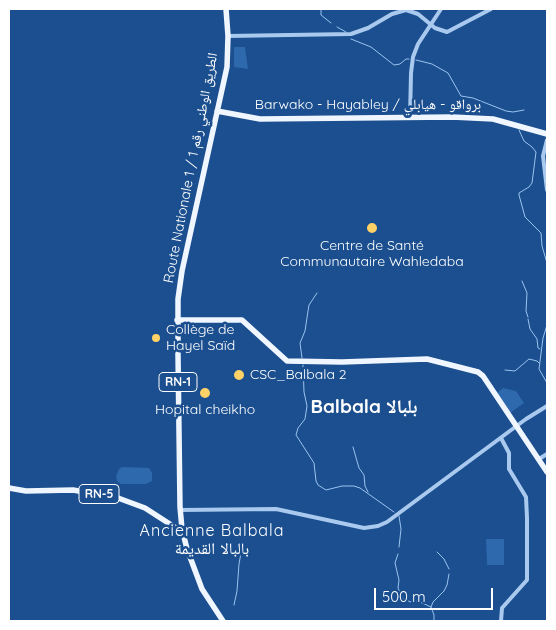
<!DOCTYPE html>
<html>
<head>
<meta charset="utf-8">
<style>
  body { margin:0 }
  #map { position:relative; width:556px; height:630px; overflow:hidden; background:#1b4f8f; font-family:Quicksand,sans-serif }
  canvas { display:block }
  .frame { position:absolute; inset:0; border:10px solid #fff; pointer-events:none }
  .scale { position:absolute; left:374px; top:588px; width:119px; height:22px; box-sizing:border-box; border:2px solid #fff; border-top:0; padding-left:6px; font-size:15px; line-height:18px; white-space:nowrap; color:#fff; -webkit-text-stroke:4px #1b4f8f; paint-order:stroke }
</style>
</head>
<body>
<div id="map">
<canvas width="556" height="630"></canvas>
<div class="frame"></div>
<div class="scale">500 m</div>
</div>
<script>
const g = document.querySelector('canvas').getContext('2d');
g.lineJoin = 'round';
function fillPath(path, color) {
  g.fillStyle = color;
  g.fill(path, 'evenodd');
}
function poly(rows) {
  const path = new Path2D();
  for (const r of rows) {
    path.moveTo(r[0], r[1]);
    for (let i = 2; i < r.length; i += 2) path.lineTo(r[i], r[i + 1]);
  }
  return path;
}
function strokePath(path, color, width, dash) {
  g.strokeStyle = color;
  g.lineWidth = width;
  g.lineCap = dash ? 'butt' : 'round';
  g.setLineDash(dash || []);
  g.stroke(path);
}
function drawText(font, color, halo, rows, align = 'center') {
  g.font = font + ' Quicksand,"Noto Naskh Arabic",sans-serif';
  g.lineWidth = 5;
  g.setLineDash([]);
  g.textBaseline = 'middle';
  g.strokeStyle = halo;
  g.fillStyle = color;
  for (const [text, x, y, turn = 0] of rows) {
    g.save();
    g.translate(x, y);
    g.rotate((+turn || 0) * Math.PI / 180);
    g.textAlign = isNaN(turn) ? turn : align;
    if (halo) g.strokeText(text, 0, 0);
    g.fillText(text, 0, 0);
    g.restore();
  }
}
const green = poly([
  [234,47,245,47,248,69,234,67],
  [503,388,516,391,524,403,510,413,497,393],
  [122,467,149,468,152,473,152,481,146,484,121,484,117,481,116,476,119,469],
  [486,539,504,539,504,565,487,565]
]);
const stream = poly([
  [321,9,321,15,331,23],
  [337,27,346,32],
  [351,39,371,47,394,65,400,64,406,59,409,59],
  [416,60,432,64,448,73,461,96,473,98,506,111,513,112,524,110],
  [519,130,524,141,532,147,536,152,532,183,529,187,519,193,519,195,525,217,541,233,542,246,547,263],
  [522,281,527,293,526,311,528,317],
  [528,319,530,329,537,339,538,348,540,349],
  [547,325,543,338,539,369,547,383],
  [302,358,300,343,305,331,308,311,309,305,317,293],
  [303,365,304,392,307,406,305,419,298,428,296,435,314,463,316,481,318,485,326,490,342,486,354,486,360,488,394,512],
  [505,370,515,371,529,359,537,361,539,363],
  [353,447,359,468,364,475,365,486,368,492],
  [399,516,401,529,399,547],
  [437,552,444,559,449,569],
  [398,554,395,563,399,580,398,588,403,599,411,602],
  [414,601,420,602,431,607,434,615,434,621],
  [234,605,237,591,239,564,241,553],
  [431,607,433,602,444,591,447,585,449,574]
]);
const minor = poly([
  [228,36,351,34,368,28,392,14,406,10,418,14,435,28,447,32,491,9],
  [410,118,411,73,413,57,418,44,441,9],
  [547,140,543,156,547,190],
  [501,438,509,453,509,469,526,497,527,518,527,580,502,608,501,621],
  [539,459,547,454],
  [180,510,276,509,364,528,378,526,387,522,526,419,547,406]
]);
const major = poly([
  [217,111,260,119,452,117,493,119,547,134],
  [177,320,242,320,287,361,342,362,427,359,478,372,483,376,547,472],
  [9,488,26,491,73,490,118,498,145,508,176,528,182,529],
  [223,621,202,589,187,549,182,529,180,507,178,355,178,299,182,271,227,67,228,36,226,9]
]);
const markers = [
  [372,228,6,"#ffd166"],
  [156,338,5,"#ffd166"],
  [239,375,6,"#ffd166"],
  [205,393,6,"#ffd166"]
];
const shields = [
  [178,382,38],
  [99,494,40]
];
const shieldNames = [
  ["RN-1",178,382],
  ["RN-5",99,494]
];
const streetNames = [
  ["Barwako - Hayabley / برواقو - هيابلي",368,105],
  ["Route Nationale 1 / الطريق الوطني رقم 1",191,168,-79]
];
const poiNames = [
  ["Centre de Santé",372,246],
  ["Communautaire Wahledaba",372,262],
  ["Collège de",166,330,"left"],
  ["Hayel Saïd",166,346,"left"],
  ["CSC_Balbala 2",250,375,"left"],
  ["Hopital cheikho",205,410]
];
const quarterNames = [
  ["Ancienne Balbala",212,531],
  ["بالبالا القديمة",212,549]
];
const districtNames = [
  ["Balbala بلبالا",364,407]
];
fillPath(green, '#2e69ad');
strokePath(stream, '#9cc4f0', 1);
strokePath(minor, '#a9c9ee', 4);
strokePath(major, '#f0f6ff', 5.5);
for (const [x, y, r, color] of markers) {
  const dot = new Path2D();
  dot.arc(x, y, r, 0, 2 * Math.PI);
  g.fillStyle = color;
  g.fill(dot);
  strokePath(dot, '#1b4f8f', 2);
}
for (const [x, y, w] of shields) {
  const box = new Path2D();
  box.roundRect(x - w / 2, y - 9.5, w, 19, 4);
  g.fillStyle = '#1b4f8f';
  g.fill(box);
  strokePath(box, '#fff', 1);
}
drawText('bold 12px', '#fff', null, shieldNames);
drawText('14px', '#fff', '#1b4f8f', streetNames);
drawText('14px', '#fff', '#1b4f8f', poiNames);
g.letterSpacing = '1px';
drawText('16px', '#fff', '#1b4f8f', quarterNames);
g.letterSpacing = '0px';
drawText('bold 19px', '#fff', '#1b4f8f', districtNames);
</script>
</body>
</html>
